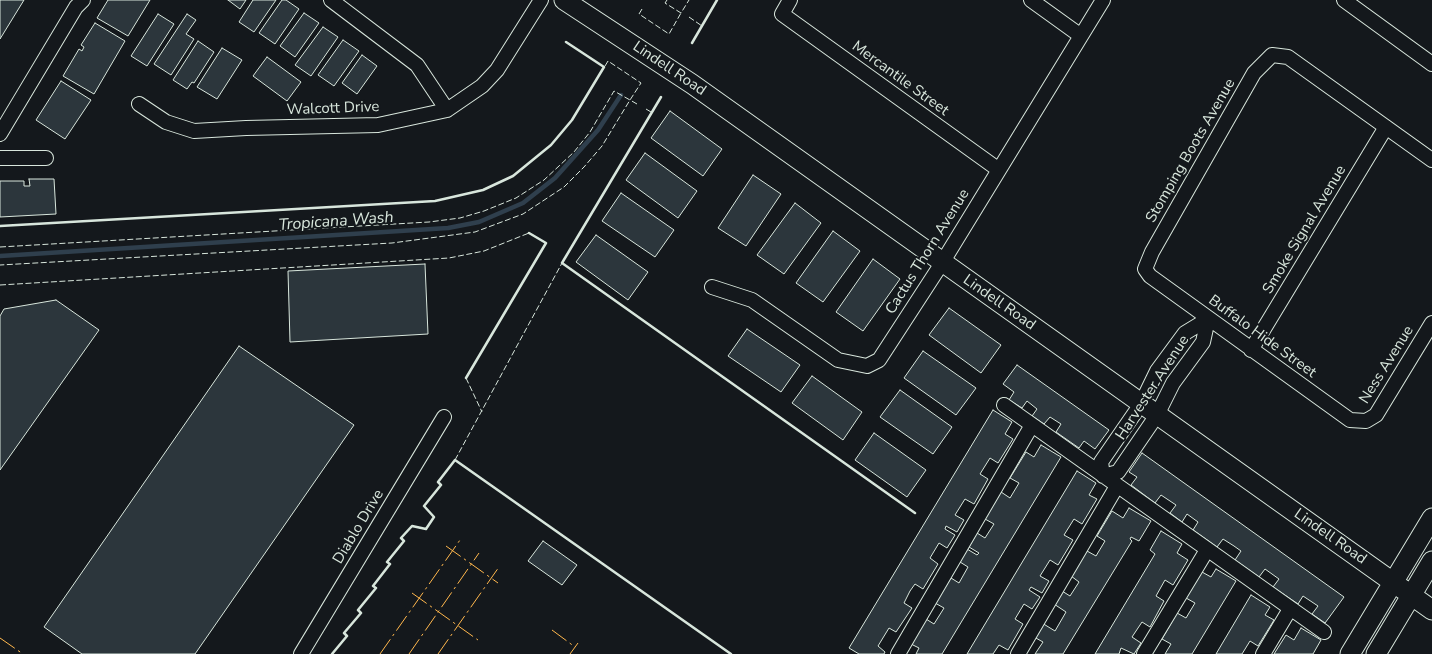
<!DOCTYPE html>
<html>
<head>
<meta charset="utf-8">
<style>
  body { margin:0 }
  canvas { display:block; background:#14181c }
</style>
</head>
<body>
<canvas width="1432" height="654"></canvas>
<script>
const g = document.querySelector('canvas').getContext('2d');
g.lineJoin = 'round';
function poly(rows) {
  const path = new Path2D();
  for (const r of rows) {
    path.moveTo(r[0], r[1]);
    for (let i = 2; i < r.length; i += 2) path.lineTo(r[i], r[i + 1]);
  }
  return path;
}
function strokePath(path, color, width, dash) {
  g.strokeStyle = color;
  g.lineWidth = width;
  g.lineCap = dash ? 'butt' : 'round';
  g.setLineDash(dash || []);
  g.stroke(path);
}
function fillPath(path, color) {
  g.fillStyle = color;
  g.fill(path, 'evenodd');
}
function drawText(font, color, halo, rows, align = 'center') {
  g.font = font + ' "Nunito Sans",sans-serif';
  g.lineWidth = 4;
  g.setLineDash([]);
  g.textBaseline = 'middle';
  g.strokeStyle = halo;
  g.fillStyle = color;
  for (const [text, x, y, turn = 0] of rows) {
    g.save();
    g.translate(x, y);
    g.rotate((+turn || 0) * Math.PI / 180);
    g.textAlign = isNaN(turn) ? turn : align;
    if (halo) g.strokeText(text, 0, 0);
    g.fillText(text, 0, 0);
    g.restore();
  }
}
const stream = poly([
  [0,256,448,228,479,222,523,203,555,178,598,130,621,95]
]);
const building = poly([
  [0,0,24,0,0,39,0,0],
  [108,0,150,0,128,36,97,18,108,0],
  [228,0,246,0,240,9,228,0],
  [253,0,276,0,254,32,239,22,253,0],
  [282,0,286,0,299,9,275,44,259,33,282,0],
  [304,13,319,23,295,57,280,46,304,13],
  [158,14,174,24,147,66,131,56,158,14],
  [187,14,196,20,186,34,194,39,171,75,154,64,187,14],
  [95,23,125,41,94,94,63,76,79,49,82,51,84,47,81,45,95,23],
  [323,27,338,37,311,76,295,65,323,27],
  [343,40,359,51,334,86,318,75,343,40],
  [198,41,214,52,194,83,192,82,187,89,173,80,198,41],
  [222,48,242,60,217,99,197,87,222,48],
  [362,55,377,66,357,94,342,83,362,55],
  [267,57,301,82,287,101,253,76,267,57],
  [61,81,91,100,65,139,36,120,61,81],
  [670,111,722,149,703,176,651,138,670,111],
  [645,153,697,191,678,218,626,180,645,153],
  [753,175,781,194,746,246,718,228,753,175],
  [29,179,54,179,56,214,0,217,0,181,24,181,24,186,30,186,29,179],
  [621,193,674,230,655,257,602,221,621,193],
  [795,203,821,223,784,274,757,255,795,203],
  [833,231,860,251,823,302,796,283,833,231],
  [596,235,648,272,628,300,576,262,596,235],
  [873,259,900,279,863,331,836,312,873,259],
  [425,264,428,334,290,342,288,271,425,264],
  [56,300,99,330,0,470,0,316,4,309,56,300],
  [949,308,1001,345,981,373,929,335,949,308],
  [747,329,800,365,781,392,728,356,747,329],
  [239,346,354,425,195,654,82,654,44,627,239,346],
  [923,351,976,388,956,415,904,378,923,351],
  [1017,365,1109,430,1095,449,1084,441,1079,448,1056,432,1061,424,1050,417,1044,424,1032,416,1037,409,1027,401,1022,408,1009,400,1014,392,1003,384,1017,365],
  [812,376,862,412,843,440,792,403,812,376],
  [900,390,952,427,933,454,880,417,900,390],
  [993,410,1012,422,1005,434,1013,439,998,463,990,458,980,474,988,479,974,504,965,499,955,515,964,520,957,532,946,526,945,529,955,535,947,548,939,543,930,558,938,564,923,589,915,584,910,591,904,603,912,608,896,632,889,628,878,646,885,652,884,654,859,654,849,648,993,410],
  [874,433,926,470,907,497,855,460,874,433],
  [1041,445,1061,457,942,654,916,654,919,648,911,644,926,619,934,624,944,608,935,603,951,578,959,583,968,567,960,562,967,549,977,555,979,553,969,547,977,533,985,538,994,524,985,519,1001,492,1010,498,1019,483,1010,478,1026,452,1034,457,1041,445],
  [1142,453,1344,597,1328,619,1325,623,1312,614,1318,606,1303,596,1298,604,1273,587,1279,579,1265,569,1259,577,1235,560,1241,551,1234,546,1223,539,1217,547,1193,530,1198,522,1187,514,1182,522,1170,513,1176,505,1161,495,1155,503,1131,485,1137,477,1129,472,1142,453],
  [1077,471,1096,483,1089,495,1097,499,1082,524,1074,519,1064,535,1073,540,1058,565,1050,560,1040,576,1049,581,1042,593,1031,587,1029,590,1040,597,1032,609,1024,604,1015,619,1023,624,1008,650,999,645,993,654,967,654,1077,471],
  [1129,508,1151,521,1139,541,1131,537,1130,539,1132,541,1063,654,1035,654,1043,642,1034,637,1042,623,1055,631,1066,612,1054,604,1062,591,1070,596,1079,582,1071,576,1087,551,1096,556,1105,541,1097,536,1112,511,1123,518,1129,508],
  [1161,531,1182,544,1177,553,1188,560,1173,585,1165,580,1156,596,1164,601,1150,627,1142,622,1132,637,1141,643,1134,654,1121,648,1119,654,1095,654,1155,554,1150,550,1161,531],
  [543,541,577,565,562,585,528,561,543,541],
  [1216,569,1236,581,1192,654,1165,654,1171,644,1162,639,1177,613,1186,618,1195,603,1186,598,1202,572,1211,577,1216,569],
  [1251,595,1270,607,1265,615,1274,620,1258,646,1250,641,1242,654,1216,654,1251,595],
  [1301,628,1321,640,1313,654,1274,654,1286,635,1294,640,1301,628]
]);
const street = poly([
  [331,0,417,65,447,110],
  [790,0,782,14,999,170],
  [1031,0,1081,36],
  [1344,0,1432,64],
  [139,104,166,122,194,131,246,128,378,125,447,110,482,86,497,70,541,0],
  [0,134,76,7,83,0],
  [0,158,46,158],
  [1432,160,1288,57,1272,55,1254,73,1152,252,1145,269,1150,276,1350,420,1366,421,1376,415,1432,323],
  [712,287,752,300,838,360,867,366,879,360,942,263,1103,0],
  [1208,319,1203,342,1173,383,1157,415,1118,472,1103,476,1101,462,1141,404,1157,371,1185,333,1208,319],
  [1251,350,1386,127],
  [1004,405,1324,632],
  [301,654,444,417],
  [898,654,1032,425],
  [1018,654,1117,486],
  [1144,654,1207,550],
  [1263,654,1290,609]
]);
const secondary = poly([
  [564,0,692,84,1432,610],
  [1350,654,1432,518],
  [1376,654,1432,561]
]);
const fence = poly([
  [667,0,665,3,681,13,689,0],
  [642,9,639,14,669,34,681,13],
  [689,17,702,26],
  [605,66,608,61,641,83,630,100,637,104],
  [646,109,651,112],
  [0,247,429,222,460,218,484,211,516,198,544,180,574,152,590,132,614,91,630,100,602,146,584,167,564,187,523,214,475,232,392,243,0,265],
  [0,285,449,258,484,251,529,233],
  [466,378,482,412],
  [455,460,562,263]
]);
const wall = poly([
  [692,43,717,0],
  [661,97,562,263,915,513],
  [0,226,435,201,483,190,513,176,551,145,572,120,604,67,566,42],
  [466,378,546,243,529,233],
  [332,654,347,636,344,633,361,613,358,610,376,588,373,586,390,564,387,562,404,541,401,538,412,526,426,529,434,517,424,506,441,485,438,482,455,460,731,654]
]);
const power = poly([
  [446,546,498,583],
  [412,593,478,640],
  [552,630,575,647],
  [0,638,23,654],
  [380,654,460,540],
  [409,654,479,553],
  [438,654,499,567],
  [570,654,578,643]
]);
const streetNames = [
  ["Lindell Road",669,69,34],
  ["Mercantile Street",900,79,36],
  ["Walcott Drive",333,109,-2],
  ["Stomping Boots Avenue",1191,151,-60],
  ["Smoke Signal Avenue",1305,230,-59],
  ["Cactus Thorn Avenue",928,252,-58],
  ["Lindell Road",999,303,35],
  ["Buffalo Hide Street",1262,337,36],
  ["Ness Avenue",1387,365,-58],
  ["Harvester Avenue",1153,388,-57],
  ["Diablo Drive",359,527,-59],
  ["Lindell Road",1330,537,35]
];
const waterNames = [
  ["Tropicana Wash",336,222,-4]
];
strokePath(stream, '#2f3f4d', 4.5);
fillPath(building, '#2c363c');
strokePath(building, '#d8e6dc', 1);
strokePath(street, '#d8e6dc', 16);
strokePath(secondary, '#d8e6dc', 21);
strokePath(street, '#14181c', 14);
strokePath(secondary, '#14181c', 19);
strokePath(fence, '#d8e6dc', 1, [6, 2.5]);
strokePath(wall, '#d8e6dc', 2.5);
strokePath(power, '#ffb74d', 1, [18, 4, 2.5, 4]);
drawText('15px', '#d8e6dc', '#14181c', streetNames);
drawText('italic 16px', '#d8e6dc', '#14181c', waterNames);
</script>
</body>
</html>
